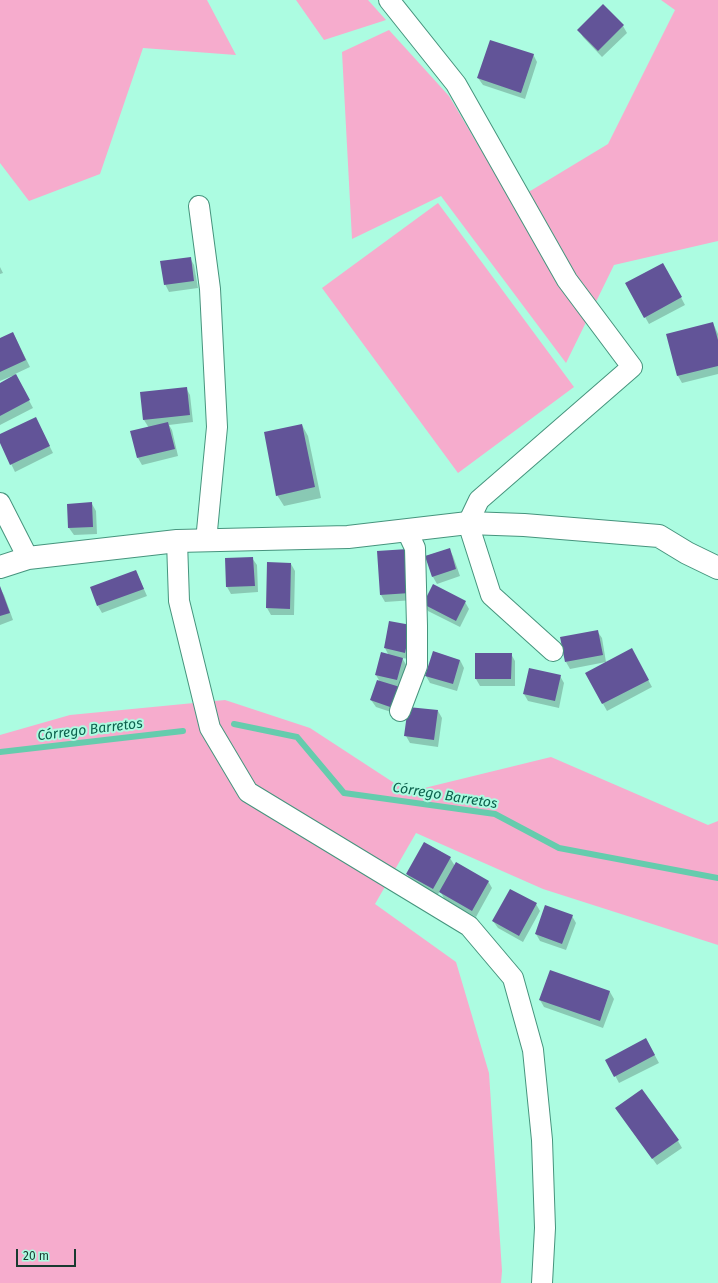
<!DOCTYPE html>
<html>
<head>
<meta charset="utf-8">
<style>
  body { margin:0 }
  #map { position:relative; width:718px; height:1283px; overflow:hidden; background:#acfce1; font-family:"Fira Sans",sans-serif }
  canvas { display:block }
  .scale { position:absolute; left:16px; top:1249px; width:60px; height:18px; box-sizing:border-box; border:2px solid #193a30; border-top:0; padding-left:5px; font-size:12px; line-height:14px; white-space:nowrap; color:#193a30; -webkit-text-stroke:3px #acfce1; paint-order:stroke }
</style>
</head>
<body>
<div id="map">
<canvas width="718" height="1283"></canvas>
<div class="scale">20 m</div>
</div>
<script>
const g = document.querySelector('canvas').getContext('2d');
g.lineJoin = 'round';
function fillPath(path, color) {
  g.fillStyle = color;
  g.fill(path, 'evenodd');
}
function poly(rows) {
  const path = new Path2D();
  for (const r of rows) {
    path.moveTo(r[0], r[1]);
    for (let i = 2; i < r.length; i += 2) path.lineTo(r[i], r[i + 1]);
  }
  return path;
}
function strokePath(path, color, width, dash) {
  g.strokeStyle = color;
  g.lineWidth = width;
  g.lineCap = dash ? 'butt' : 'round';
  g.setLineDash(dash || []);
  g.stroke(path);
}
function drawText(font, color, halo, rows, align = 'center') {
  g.font = font + ' "Fira Sans",sans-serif';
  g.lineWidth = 4;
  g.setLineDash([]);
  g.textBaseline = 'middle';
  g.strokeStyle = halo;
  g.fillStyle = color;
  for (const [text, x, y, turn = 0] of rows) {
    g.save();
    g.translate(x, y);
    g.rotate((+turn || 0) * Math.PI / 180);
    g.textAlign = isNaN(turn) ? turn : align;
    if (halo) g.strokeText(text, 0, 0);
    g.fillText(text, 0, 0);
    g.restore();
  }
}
const green = poly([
  [0,0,207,0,236,55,143,48,100,174,29,201,0,163],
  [296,0,368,0,386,20,324,40],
  [661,0,718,0,718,241,614,265,566,363,441,196,352,239,342,52,389,30,449,96,512,202,608,144,675,10],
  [438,203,574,387,458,473,322,288],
  [225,700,310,728,408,792,551,757,708,825,718,821,718,945,543,889,416,833,375,904,456,962,489,1073,502,1271,501,1283,0,1283,0,735,70,715]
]);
const shadow = poly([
  [623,26,627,33,602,57,583,37,579,30],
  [533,54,537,62,525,99,483,85,478,78],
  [190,258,194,265,198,288,169,292,165,284],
  [0,267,3,273,0,274],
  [667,271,685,305,649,324,645,317],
  [713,323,718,334,718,374,682,383,678,376,668,334],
  [13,333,30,367,15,374,33,408,0,425,0,384,13,377,12,376,0,381,0,339],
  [186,388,190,395,193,422,169,425,172,430,178,456,142,465,138,458,149,428,144,420,141,393],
  [39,425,53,453,15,472,0,441,0,435],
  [302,425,308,436,321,498,284,506,277,495],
  [92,504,96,511,97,534,74,535,69,528],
  [449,549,453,556,460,576,437,584,433,577,426,556],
  [378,552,414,600,385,602,381,595],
  [252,558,257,565,258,592,231,594,227,587],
  [291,564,295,571,294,615,271,615,267,608],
  [136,571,147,596,102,613,98,606],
  [0,588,4,595,13,620,0,625],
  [465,602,469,609,460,627,428,611,424,604],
  [597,631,602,638,606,662,570,669,566,662],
  [414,633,409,659,402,658,407,666,401,687,398,686,403,695,397,714,376,707,371,700,380,682,376,675,389,656,385,648],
  [511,654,515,661,515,686,480,686,476,679],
  [635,656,652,687,607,711,586,673],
  [460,660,464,668,457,691,430,683,426,676],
  [560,676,564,683,559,708,528,701,524,694],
  [438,711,442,718,438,747,410,743,406,736],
  [450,858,455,866,488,881,492,888,476,917,445,900,440,891,437,896,411,881,407,874],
  [536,904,540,911,523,942,498,928,493,921],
  [572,916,576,923,566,950,540,941,536,934],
  [610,992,614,999,603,1028,544,1007,540,1000],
  [646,1039,659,1063,619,1083,607,1060],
  [621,1115,678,1141,682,1148,657,1165]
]);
const stream = poly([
  [234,724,297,737,344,793,495,814,559,848,718,878],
  [0,752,183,731]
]);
const building = poly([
  [603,4,624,25,598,51,577,30],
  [490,40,534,54,521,93,477,78],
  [191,257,194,281,164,285,160,261],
  [663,263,682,297,644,318,625,283],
  [713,322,718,340,718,366,677,376,666,334],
  [13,332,26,360,0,372,0,338],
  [16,374,30,400,0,416,0,383],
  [187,387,190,415,143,420,140,392],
  [36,417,50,446,10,465,0,443,0,434],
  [168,422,175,449,137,458,130,431],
  [302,424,315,487,276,496,264,432],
  [92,502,93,527,68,528,67,504],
  [450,548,456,569,432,577,425,556],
  [408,549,410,593,380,595,377,551],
  [253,557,255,586,226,587,225,558],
  [267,562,291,563,290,609,266,608],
  [136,570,144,589,97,606,90,587],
  [433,584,466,601,456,621,423,604],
  [0,586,10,613,0,616],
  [389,621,411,625,405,653,384,648],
  [598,630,603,655,565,662,560,637],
  [632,648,649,680,602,704,585,673],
  [433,651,460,660,453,684,425,676],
  [381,652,403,658,397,680,375,675],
  [475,653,512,653,511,679,475,679],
  [529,668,561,675,555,701,523,694],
  [377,680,400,687,393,708,370,700],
  [408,707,438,710,434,740,404,736],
  [424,842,451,857,433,889,406,874],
  [456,862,489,881,472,911,439,892],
  [510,889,537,903,519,936,492,921],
  [545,905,573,915,562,944,535,934],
  [550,970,610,991,600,1021,539,1000],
  [646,1038,655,1055,614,1077,605,1060],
  [642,1089,679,1140,652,1159,615,1108]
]);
const minor = poly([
  [389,0,456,84,567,280,632,367,479,500,468,523,491,595,553,651],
  [199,206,210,289,217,427,206,541],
  [0,503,28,558],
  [177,541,179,601,210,728,248,792,469,926,513,978,533,1050,542,1140,545,1228,542,1283],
  [400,711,417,666,417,626,415,548,407,531]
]);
const secondary = poly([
  [0,567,28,558,177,541,348,537,468,523,524,525,659,536,687,553,718,568]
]);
const waterNames = [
  ["Córrego Barretos",90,730,-7],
  ["Córrego Barretos",445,796,9]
];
fillPath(green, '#f6accd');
fillPath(shadow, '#0003');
strokePath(stream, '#65ccad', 6);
fillPath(building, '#625498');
strokePath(minor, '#46947d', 22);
strokePath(secondary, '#46947d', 24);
strokePath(minor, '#fff', 20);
strokePath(secondary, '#fff', 22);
drawText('italic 14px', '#0d624e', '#acfce1', waterNames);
</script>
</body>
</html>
